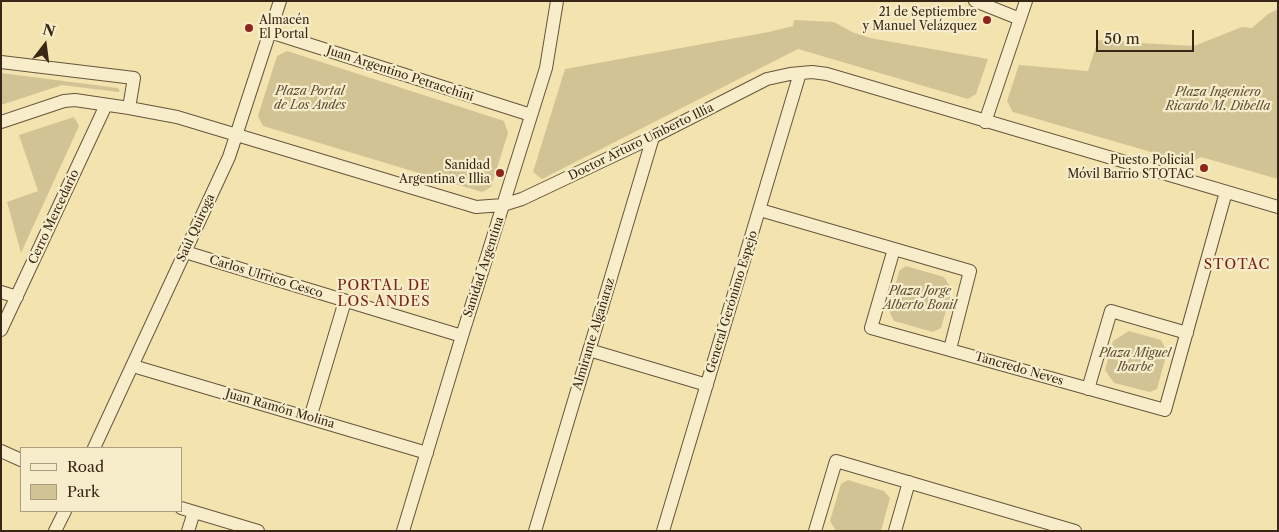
<!DOCTYPE html>
<html>
<head>
<meta charset="utf-8">
<style>
  body { margin:0 }
  #map { position:relative; width:1279px; height:532px; overflow:hidden; background:#f2e3af; font-family:"Libre Caslon Text",serif }
  canvas { display:block }
  .frame { position:absolute; inset:0; border:2px solid #382616; pointer-events:none }
  .legend { position:absolute; left:20px; top:447px; width:162px; height:65px; box-sizing:border-box; background:#f7edcb; border:1px solid #ab9d83; margin:0; padding:6px 9px; list-style:none; font-size:15px; color:#382616 }
  .legend li { display:flex; align-items:center; gap:10px; height:25px }
  .legend b { width:25px; border:1px solid #ab9d83 }
  .north { position:absolute; left:20px; top:20px; width:50px; height:50px; -webkit-text-stroke:4px #f7edcb; paint-order:stroke; rotate:15deg; font-size:14px; font-weight:700; line-height:20px; text-align:center; color:#382616 }
  .north::after { content:''; display:block; margin:auto; width:18px; height:22px; background:#382616; clip-path:polygon(50% 0,100% 100%,50% 72%,0 100%) }
  .scale { position:absolute; left:1096px; top:30px; width:98px; height:22px; box-sizing:border-box; border:2px solid #382616; border-top:0; padding-left:6px; font-size:15px; line-height:18px; white-space:nowrap; color:#382616; -webkit-text-stroke:4px #f7edcb; paint-order:stroke }
</style>
</head>
<body>
<div id="map">
<canvas width="1279" height="532"></canvas>
<div class="frame"></div>
<ul class="legend">
<li><b style="height:6px;background:#f7edcb"></b>Road</li>
<li><b style="height:14px;background:#d2c395"></b>Park</li>
</ul>
<div class="north">N</div>
<div class="scale">50 m</div>
</div>
<script>
const g = document.querySelector('canvas').getContext('2d');
g.lineJoin = 'round';
function fillPath(path, color) {
  g.fillStyle = color;
  g.fill(path, 'evenodd');
}
function poly(rows) {
  const path = new Path2D();
  for (const r of rows) {
    path.moveTo(r[0], r[1]);
    for (let i = 2; i < r.length; i += 2) path.lineTo(r[i], r[i + 1]);
  }
  return path;
}
function strokePath(path, color, width, dash) {
  g.strokeStyle = color;
  g.lineWidth = width;
  g.lineCap = dash ? 'butt' : 'round';
  g.setLineDash(dash || []);
  g.stroke(path);
}
function drawText(font, color, halo, rows, align = 'center') {
  g.font = font + ' "Libre Caslon Text",serif';
  g.lineWidth = 4.5;
  g.setLineDash([]);
  g.textBaseline = 'middle';
  g.strokeStyle = halo;
  g.fillStyle = color;
  for (const [text, x, y, turn = 0] of rows) {
    g.save();
    g.translate(x, y);
    g.rotate((+turn || 0) * Math.PI / 180);
    g.textAlign = isNaN(turn) ? turn : align;
    if (halo) g.strokeText(text, 0, 0);
    g.fillText(text, 0, 0);
    g.restore();
  }
}
const green = poly([
  [1278,9,1278,179,1201,157,1189,163,1013,112,1007,101,1019,65,1088,71,1098,40,1123,42,1194,46,1242,27,1252,28,1268,14],
  [794,20,834,22,852,32,870,38,988,59,976,94,968,99,798,49,542,179,533,172,565,69,769,32,793,26],
  [287,51,504,121,508,133,491,187,482,192,263,126,258,116,277,56],
  [1,73,118,88,120,91,118,92,62,85,1,105],
  [74,117,79,126,21,253,7,202,38,191,19,135],
  [906,266,944,277,952,290,941,328,933,332,894,321,889,311,899,271],
  [1129,331,1161,340,1167,352,1157,389,1150,392,1114,383,1105,370,1113,341],
  [848,480,884,491,890,498,881,531,836,531,830,521,841,484]
]);
const minor = poly([
  [975,1,1020,19],
  [270,32,531,115],
  [1,62,134,78,129,108],
  [1,122,64,101,75,100,129,108,177,117,476,207,503,205,522,199,653,137,767,79,790,74,812,72,827,74,1278,207],
  [985,122,1026,1],
  [760,210,970,271,950,349],
  [894,249,871,328,1165,410,1226,192],
  [185,252,462,336],
  [1,292,17,297],
  [1,330,106,105],
  [589,350,707,385],
  [133,366,427,453],
  [1088,389,1111,311,1187,333],
  [310,418,345,301],
  [94,448,229,157,280,1],
  [1,451,21,460],
  [181,508,258,531],
  [55,531,65,511],
  [188,531,194,512],
  [403,531,462,336,546,68,557,1],
  [535,531,653,137],
  [663,531,800,73],
  [815,531,836,461,1075,531],
  [895,531,909,482]
]);
const markers = [
  [987,20,5,"#8f2418"],
  [249,28,5,"#8f2418"],
  [1204,168,5,"#8f2418"],
  [500,173,5,"#8f2418"]
];
const poiNames = [
  ["21 de Septiembre",977,13],
  ["y Manuel Velázquez",977,27],
  ["Almacén",259,21,"left"],
  ["El Portal",259,35,"left"],
  ["Puesto Policial",1194,161],
  ["Móvil Barrio STOTAC",1194,175],
  ["Sanidad",490,166],
  ["Argentina e Illia",490,180]
];
const streetNames = [
  ["Juan Argentino Petracchini",400,74,18],
  ["Doctor Arturo Umberto Illia",641,142,-26],
  ["Cerro Mercedario",54,217,-65],
  ["Saúl Quiroga",196,228,-65],
  ["Sanidad Argentina",484,267,-72],
  ["Carlos Ulrrico Cesco",266,277,17],
  ["General Gerónimo Espejo",732,302,-73],
  ["Almirante Algañaraz",594,334,-73],
  ["Tancredo Neves",1019,369,16],
  ["Juan Ramón Molina",280,409,16]
];
const parkNames = [
  ["Plaza Portal",310,92],
  ["de Los Andes",310,106],
  ["Plaza Ingeniero",1218,93],
  ["Ricardo M. Dibella",1218,107],
  ["Plaza Jorge",920,292],
  ["Alberto Bonil",920,306],
  ["Plaza Miguel",1135,354],
  ["Ibarbe",1135,368]
];
const neighbourhoodNames = [
  ["STOTAC",1237,265],
  ["PORTAL DE",384,286],
  ["LOS ANDES",384,302]
];
fillPath(green, '#d2c395');
strokePath(minor, '#66553c', 14);
strokePath(minor, '#f7edcb', 12);
for (const [x, y, r, color] of markers) {
  const dot = new Path2D();
  dot.arc(x, y, r, 0, 2 * Math.PI);
  g.fillStyle = color;
  g.fill(dot);
  strokePath(dot, '#f7edcb', 2);
}
drawText('12px', '#382616', '#f7edcb', poiNames, 'right');
drawText('12px', '#382616', '#f7edcb', streetNames);
drawText('italic 12px', '#5e4d36', '#f7edcb', parkNames);
g.letterSpacing = '1px';
drawText('14px', '#7a1f14', '#f7edcb', neighbourhoodNames);
g.letterSpacing = '0px';
</script>
</body>
</html>
